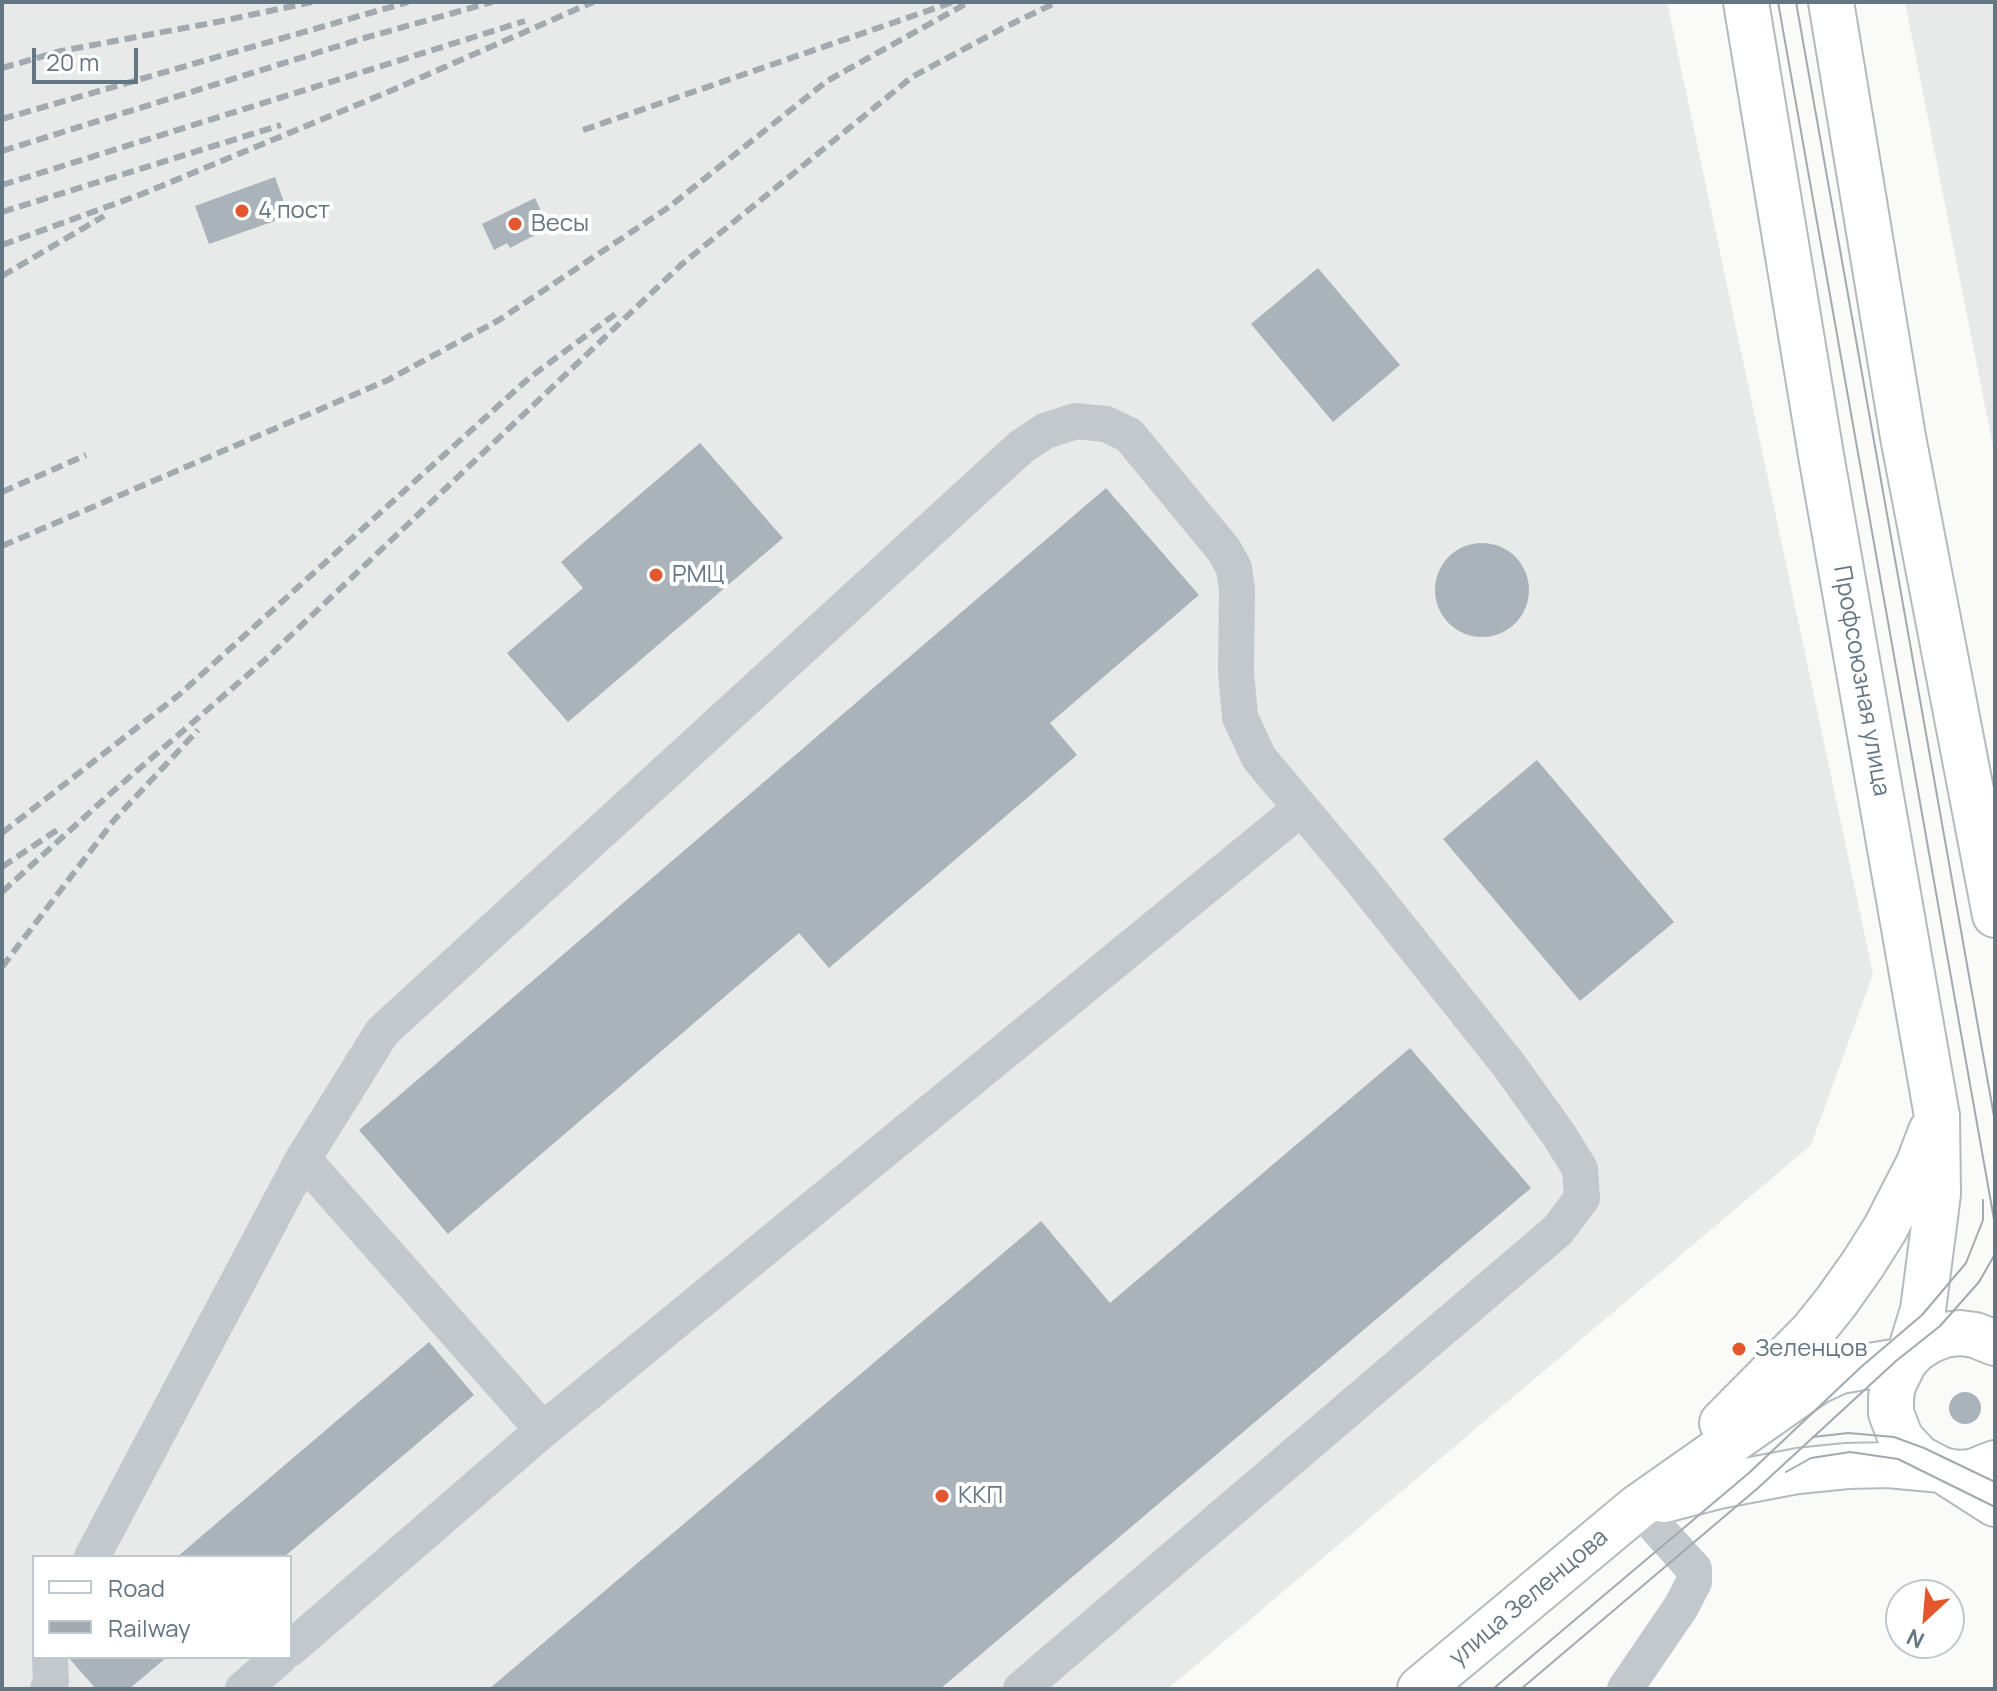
<!DOCTYPE html>
<html>
<head>
<meta charset="utf-8">
<style>
  body { margin:0 }
  #map { position:relative; width:1997px; height:1691px; overflow:hidden; background:#fafaf8; font-family:Manrope,sans-serif }
  canvas { display:block }
  .frame { position:absolute; inset:0; border:4px solid #657683; pointer-events:none }
  .legend { position:absolute; left:32px; top:1555px; width:260px; height:104px; box-sizing:border-box; background:#fff; border:2px solid #c1c8cd; margin:0; padding:10px 14px; list-style:none; font-size:24px; color:#657683 }
  .legend li { display:flex; align-items:center; gap:16px; height:40px }
  .legend b { width:40px; border:2px solid #c1c8cd }
  .north { position:absolute; left:1885px; top:1579px; width:80px; height:80px; box-sizing:border-box; background:#fff; border:2px solid #c1c8cd; border-radius:50%; rotate:206deg; font-size:22px; font-weight:700; line-height:32px; text-align:center; color:#657683 }
  .north::after { content:''; display:block; margin:auto; width:28px; height:36px; background:#e4572e; clip-path:polygon(50% 0,100% 100%,50% 72%,0 100%) }
  .scale { position:absolute; left:32px; top:48px; width:106px; height:36px; box-sizing:border-box; border:4px solid #657683; border-top:0; padding-left:10px; font-size:24px; line-height:28px; white-space:nowrap; color:#657683; -webkit-text-stroke:6px #fff; paint-order:stroke }
</style>
</head>
<body>
<div id="map">
<canvas width="1997" height="1691"></canvas>
<div class="frame"></div>
<ul class="legend">
<li><b style="height:10px;background:#fff"></b>Road</li>
<li><b style="height:10px;background:#a2aab0"></b>Railway</li>
</ul>
<div class="north">N</div>
<div class="scale">20 m</div>
</div>
<script>
const g = document.querySelector('canvas').getContext('2d');
g.lineJoin = 'round';
function fillPath(path, color) {
  g.fillStyle = color;
  g.fill(path, 'evenodd');
}
function poly(rows) {
  const path = new Path2D();
  for (const r of rows) {
    if (r.length === 3) {
      path.moveTo(r[0] + r[2], r[1]);
      path.arc(r[0], r[1], r[2], 0, 2 * Math.PI);
      continue;
    }
    path.moveTo(r[0], r[1]);
    for (let i = 2; i < r.length; i += 2) path.lineTo(r[i], r[i + 1]);
  }
  return path;
}
function strokePath(path, color, width, dash) {
  g.strokeStyle = color;
  g.lineWidth = width;
  g.lineCap = dash ? 'butt' : 'round';
  g.setLineDash(dash || []);
  g.stroke(path);
}
function drawText(font, color, halo, rows, align = 'center') {
  g.font = font + ' Manrope,sans-serif';
  g.lineWidth = 8;
  g.setLineDash([]);
  g.textBaseline = 'middle';
  g.strokeStyle = halo;
  g.fillStyle = color;
  for (const [text, x, y, turn = 0] of rows) {
    g.save();
    g.translate(x, y);
    g.rotate((+turn || 0) * Math.PI / 180);
    g.textAlign = isNaN(turn) ? turn : align;
    if (halo) g.strokeText(text, 0, 0);
    g.fillText(text, 0, 0);
    g.restore();
  }
}
const built = poly([
  [2,2,1667,2,1873,974,1811,1145,1168,1689,2,1689],
  [34,1557,290,1557,290,1657,34,1657],
  [1905,2,1995,2,1995,457]
]);
const building = poly([
  [275,177,289,216,209,244,195,206],
  [535,198,547,224,535,230,537,234,510,248,507,243,494,250,482,224],
  [1318,268,1400,365,1333,422,1251,324],
  [700,443,783,538,568,722,507,653,583,588,561,562],
  [1106,488,1199,595,1050,723,1077,755,829,968,799,933,448,1234,359,1130],
  [1482,590,47],
  [1537,760,1674,922,1580,1001,1443,839],
  [1410,1048,1531,1188,940,1689,489,1689,1041,1221,1110,1303],
  [429,1342,474,1395,284,1557,177,1557],
  [1965,1408,16],
  [68,1657,167,1657,129,1689,96,1689]
]);
const minor = poly([
  [303,1159,543,1430],
  [92,1557,303,1159,382,1032,1021,447,1045,431,1076,421,1106,424,1129,435,1224,550,1234,568,1237,590,1236,672,1240,717,1259,758,1359,877,1508,1064,1559,1135,1580,1169,1582,1198,1558,1230,1021,1689],
  [290,1649,543,1430,1300,809],
  [48,1689,51,1681,50,1657],
  [243,1689,280,1657],
  [1625,1689,1681,1607,1694,1582,1694,1569,1638,1507]
]);
const major = poly([
  [1746,2,1821,455,1937,1116,1938,1194,1923,1310,1911,1349,1893,1385,1891,1398,1891,1413,1901,1439,1919,1458,1942,1470,1995,1504],
  [1831,2,1903,437,1995,915],
  [1906,1360,1915,1350,1929,1341,1944,1335,1960,1333,1975,1335,1995,1343],
  [1722,1423,1812,1332,1836,1302,1863,1264,1885,1229,1918,1165,1931,1131],
  [1664,1500,1719,1486,1798,1471,1847,1466,1888,1465,1942,1470,1958,1473,1972,1472,1995,1463],
  [1420,1689,1638,1507,1816,1382,1840,1371,1906,1360]
]);
const tram = poly([
  [1778,2,1995,1225],
  [1796,2,1995,1122],
  [1813,1437,1848,1433,1894,1437,1924,1448,1995,1482],
  [1786,1472,1811,1458,1850,1452,1898,1459,1995,1507],
  [1493,1689,1750,1472,1861,1367,1922,1315,1966,1263,1983,1220,1983,1200],
  [1521,1689,1758,1488,1896,1361,1940,1326,1979,1282,1995,1254]
]);
const rail = poly([
  [2,68,61,51,217,22,312,2],
  [2,119,408,2],
  [583,130,953,2],
  [2,151,361,39,492,2],
  [2,185,525,21],
  [2,212,281,125],
  [2,245,142,194,388,92,593,2],
  [2,276,104,216],
  [2,492,86,455],
  [2,546,388,380,499,320,669,207,827,81,969,2],
  [2,833,180,694,529,378,618,312],
  [2,867,57,830],
  [2,892,110,794,266,659,682,264,912,77,1005,27,1057,2],
  [2,967,115,819,198,730]
]);
const markers = [
  [242,211,8,"#e4572e"],
  [515,224,8,"#e4572e"],
  [656,575,8,"#e4572e"],
  [1739,1349,8,"#e4572e"],
  [942,1496,8,"#e4572e"]
];
const poiNames = [
  ["4 пост",258,211],
  ["Весы",531,224],
  ["РМЦ",672,575],
  ["Зеленцов",1755,1349],
  ["ККП",958,1496]
];
const streetNames = [
  ["Профсоюзная улица",1861,681,80],
  ["улица Зеленцова",1529,1598,-40]
];
fillPath(built, '#e8e9e9');
fillPath(building, '#aab3b9');
strokePath(major, '#b5babe', 48);
strokePath(minor, '#c3c8cc', 36);
strokePath(major, '#fff', 44);
strokePath(tram, '#a2aab0', 2);
strokePath(rail, '#a2aab0', 6, [12, 6]);
for (const [x, y, r, color] of markers) {
  const dot = new Path2D();
  dot.arc(x, y, r, 0, 2 * Math.PI);
  g.fillStyle = color;
  g.fill(dot);
  strokePath(dot, '#fff', 3);
}
drawText('24px', '#657683', '#fff', poiNames, 'left');
drawText('24px', '#657683', '#fff', streetNames);
</script>
</body>
</html>
